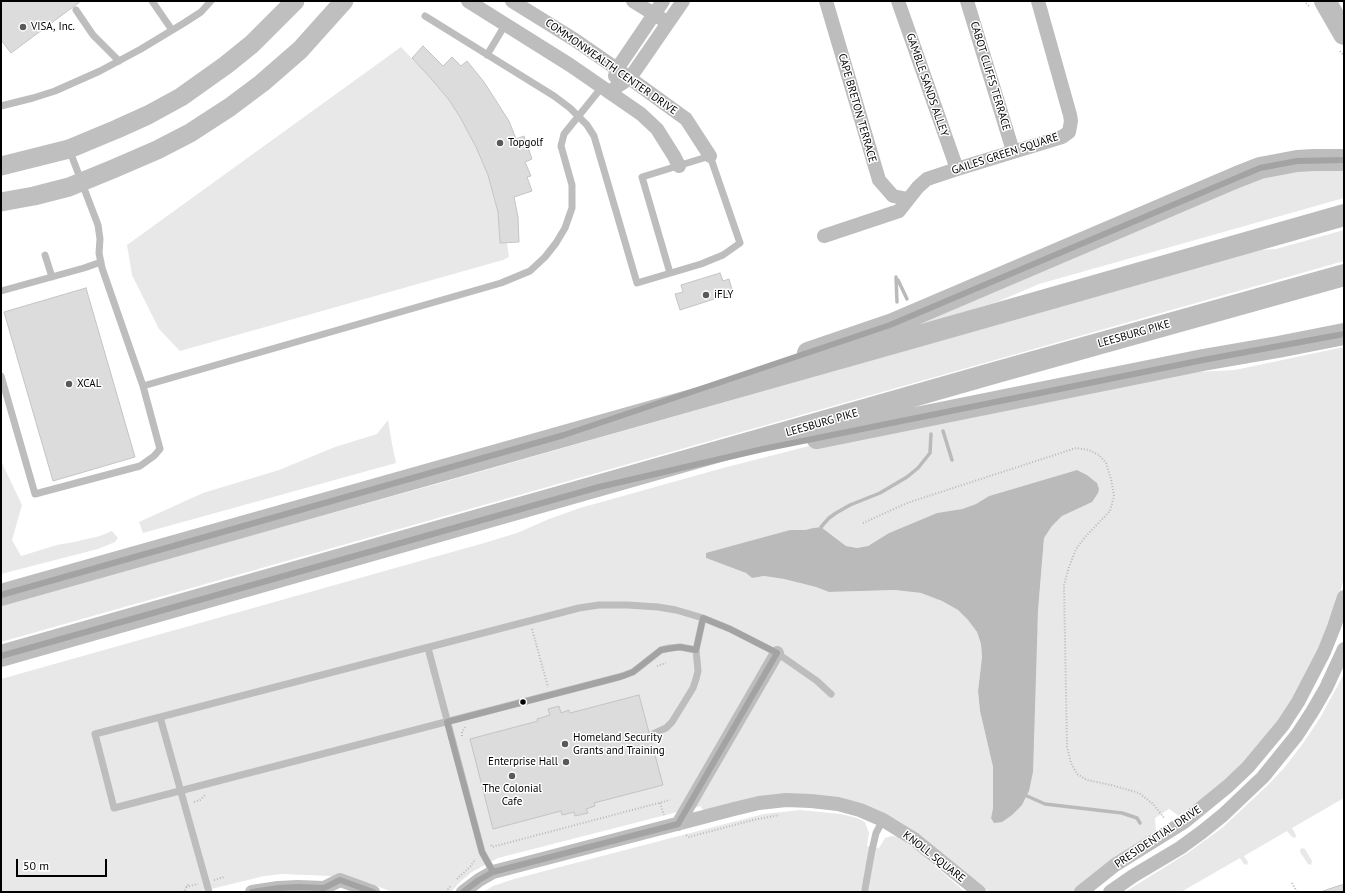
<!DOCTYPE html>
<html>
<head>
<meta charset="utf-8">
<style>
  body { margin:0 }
  #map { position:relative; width:1345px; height:893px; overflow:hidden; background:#fff; font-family:"PT Sans",sans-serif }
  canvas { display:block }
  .frame { position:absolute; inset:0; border:2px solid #000; pointer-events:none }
  .scale { position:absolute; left:16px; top:859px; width:91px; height:18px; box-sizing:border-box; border:2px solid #000; border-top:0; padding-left:5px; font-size:12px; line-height:14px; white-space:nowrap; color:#000; -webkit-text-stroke:3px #fff; paint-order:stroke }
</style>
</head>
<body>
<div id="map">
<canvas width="1345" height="893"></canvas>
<div class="frame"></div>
<div class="scale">50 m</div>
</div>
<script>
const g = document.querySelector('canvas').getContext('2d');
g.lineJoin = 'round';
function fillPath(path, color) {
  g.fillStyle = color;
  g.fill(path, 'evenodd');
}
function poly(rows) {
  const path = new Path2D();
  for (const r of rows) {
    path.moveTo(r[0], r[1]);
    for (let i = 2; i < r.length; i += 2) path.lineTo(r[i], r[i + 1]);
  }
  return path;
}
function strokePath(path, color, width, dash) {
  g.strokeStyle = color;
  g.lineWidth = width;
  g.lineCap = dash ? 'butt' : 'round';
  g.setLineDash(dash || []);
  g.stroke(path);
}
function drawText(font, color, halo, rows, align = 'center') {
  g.font = font + ' "PT Sans",sans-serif';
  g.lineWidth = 3;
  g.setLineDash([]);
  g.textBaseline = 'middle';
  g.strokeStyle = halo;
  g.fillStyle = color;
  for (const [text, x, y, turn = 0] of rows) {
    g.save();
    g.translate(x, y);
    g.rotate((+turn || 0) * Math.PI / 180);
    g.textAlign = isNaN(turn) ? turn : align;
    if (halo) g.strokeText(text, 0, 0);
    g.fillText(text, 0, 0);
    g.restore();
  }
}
const green = poly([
  [401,47,434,82,449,100,460,117,476,147,488,175,498,212,500,243,507,243,509,257,503,260,180,351,159,329,132,275,127,245],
  [1305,169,1344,169,1344,198,1039,284,997,302,880,337,1256,179],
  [1344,230,1344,261,1,642,1,605,433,485,1260,250,1276,249],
  [1344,347,1344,578,1335,611,1324,641,1283,716,1233,775,1185,814,1179,816,1169,809,1155,818,1156,831,1154,835,1072,892,989,892,920,835,897,820,874,810,848,802,710,812,702,809,701,806,498,858,472,872,460,882,451,892,393,892,365,882,329,876,283,874,264,876,199,892,1,892,1,679,484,543,517,533,549,519,580,508,723,468,848,436,1177,373,1235,370],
  [1077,470,1087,475,1097,483,1092,501,1062,516,1052,526,1044,538,1038,611,1029,791,1022,805,991,818,993,808,993,767,980,711,978,691,982,657,981,644,977,632,968,620,958,610,942,601,921,593,895,590,829,592,816,587,784,579,764,576,752,578,746,573,706,558,706,554,790,530,805,530,813,528,821,527,846,546,857,548,868,546,889,533,937,513,962,509,976,504,989,496],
  [388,420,392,444,396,463,143,533,139,522,203,493,279,470,335,447,377,434],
  [1,461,22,505,12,540,21,556,57,545,74,542,100,536,112,531,118,538,115,542,98,549,1,574],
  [1344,674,1344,798,1292,828,1296,835,1295,838,1292,837,1287,831,1244,856,1248,862,1247,865,1244,864,1240,858,1181,892,1125,892,1189,852,1222,828,1268,785,1285,767,1304,742,1320,718],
  [800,810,841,814,857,818,865,822,869,833,867,846,879,848,885,838,892,836,898,837,919,852,965,892,483,892,493,886,514,879,744,819,764,814],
  [1302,848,1305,849,1312,861,1311,865,1308,864,1300,852,1300,850]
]);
const water = poly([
  [1077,470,1087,475,1097,483,1099,489,1098,493,1092,502,1062,516,1052,526,1044,538,1038,611,1033,772,1029,791,1022,805,1012,815,1002,822,994,823,991,818,993,808,993,767,980,711,978,691,982,657,981,644,977,632,968,620,958,610,942,601,921,593,895,590,829,592,816,587,784,579,764,576,752,578,746,573,706,558,706,553,790,530,805,530,813,528,821,527,846,546,857,548,868,546,889,533,937,513,962,509,976,504,989,496]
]);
const stream = poly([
  [896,277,897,302],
  [898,280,907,299],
  [943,431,952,460],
  [821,527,829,518,836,513,850,505,880,493,907,477,918,468,930,453,931,434],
  [1027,796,1045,804,1122,813,1137,818,1140,823]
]);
const building = poly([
  [1,1,81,1,11,53,1,40,1,1],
  [423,46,443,66,452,57,461,66,467,61,484,82,509,121,516,139,524,136,532,159,525,162,531,176,527,177,532,191,514,197,518,217,519,242,500,243,498,212,488,175,476,147,460,117,449,100,434,82,412,58,423,46],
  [720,273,723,281,729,279,733,293,680,310,675,294,683,292,681,285,720,273],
  [86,288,135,457,53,481,4,312,86,288],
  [639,695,663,785,594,803,595,806,586,809,588,813,575,816,574,812,562,815,561,811,493,829,470,739,538,721,537,719,550,715,548,709,559,706,561,713,569,710,570,713,639,695],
  [1344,884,1344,892,1323,892,1323,891,1344,884]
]);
const path = poly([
  [1304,1,1309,6],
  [1340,51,1344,56],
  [863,523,907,503,1076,448,1089,450,1099,455,1106,463,1111,479,1114,496,1110,511,1086,536,1076,549,1069,567,1064,585,1067,747,1071,763,1077,774,1087,780,1111,785,1139,793,1153,804,1165,819],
  [532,629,548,687],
  [657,666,666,663],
  [462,736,462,732,465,727],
  [194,802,200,800,205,795],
  [660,803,664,815],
  [686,835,689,837,753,820,779,815],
  [491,845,492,847,670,800],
  [457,879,471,866,475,859],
  [214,880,224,877],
  [1292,883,1297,892],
  [186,887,198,884],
  [182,892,185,890,189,883],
  [446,892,451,885]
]);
const lane = poly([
  [152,1,172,30],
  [76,10,93,35,119,61],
  [425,16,554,96,570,108,587,125,594,136,637,283,701,264,723,255,740,243,710,156,642,177,670,273],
  [487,55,505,25],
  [1,106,33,98,55,91,100,71,141,49,184,23,201,12,211,1],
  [45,255,52,277],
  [1,291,84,268,101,262],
  [1,376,35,494,140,466,154,456,160,449,143,386,102,268,99,253,100,239,98,225,69,149],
  [143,386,501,283,530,271,545,257,556,243,565,228,572,208,572,185,561,146,564,134,602,87],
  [428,648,482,852,493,872],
  [696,650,680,647,670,648,661,650,633,672,619,677,114,808,95,734,579,608,599,605,627,605,658,607,676,610,703,618,730,629,777,653,817,681,831,694],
  [160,717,209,892],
  [653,734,666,728,672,722,693,688,696,679,698,671,696,650,703,618],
  [865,889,872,850,876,833,883,820]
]);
const street = poly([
  [468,1,570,65,641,114,657,129,674,156,679,166],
  [512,1,575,40,617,69,686,119,710,156],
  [633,1,662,19],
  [826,1,879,180,893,196,908,199],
  [898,1,957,169],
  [967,1,1013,151],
  [615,76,617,69,663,1],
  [609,92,630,78,683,1],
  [824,236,899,211,918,187,927,179,957,169,1062,137,1069,132,1071,121,1070,115,1038,1],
  [678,824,777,653],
  [252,892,278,888,298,887,324,888,340,880,373,892],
  [463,892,479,880,493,872,734,809,759,803,786,800,811,801,838,804,860,810,883,820,914,839,979,892],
  [1081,892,1115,865,1184,822,1228,786,1248,767,1283,725,1298,702,1324,652,1334,627,1344,597],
  [1110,892,1133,876,1180,848,1202,832,1223,815,1263,777,1297,735,1312,712,1326,688,1344,649]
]);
const secondary = poly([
  [1,166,69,149,117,129,148,115,181,97,226,65,252,44,295,1],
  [1,202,34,196,69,187,113,169,157,150,190,133,230,107,262,83,300,50,344,1]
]);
const highway = poly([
  [1325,1,1344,34],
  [808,353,890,325,1237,177,1260,168,1297,161,1314,160,1344,160],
  [817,438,1203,360,1278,347,1344,334],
  [1,595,915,337,1344,215],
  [1,656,994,373,1344,275]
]);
const bus1 = poly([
  [1,595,564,435,890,325,1260,168,1297,161,1344,160],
  [703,618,730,629,777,653,678,824,493,872,482,852,447,722,623,676,633,672,661,650,680,647,696,650,703,618],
  [1,656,599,487,763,449,1203,360,1344,334],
  [252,892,278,888,298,887,324,888,340,880,373,892],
  [463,892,479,880,493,872]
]);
const markers = [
  [23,27,4,"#595959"],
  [500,143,4,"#595959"],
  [706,295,4,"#595959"],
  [69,384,4,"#595959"],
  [523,702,3.5,"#000"],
  [565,744,4,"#595959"],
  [566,762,4,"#595959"],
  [512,776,4,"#595959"]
];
const poiNames = [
  ["VISA, Inc.",31,27],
  ["Topgolf",508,143],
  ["iFLY",714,295],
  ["XCAL",77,384],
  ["Homeland Security",573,738],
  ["Grants and Training",573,751],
  ["Enterprise Hall",558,762,"right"],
  ["The Colonial",512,789,"center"],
  ["Cafe",512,802,"center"]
];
const streetNames = [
  ["COMMONWEALTH CENTER DRIVE",611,67,35],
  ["CABOT CLIFFS TERRACE",990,76,73],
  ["GAMBLE SANDS ALLEY",927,85,71],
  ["CAPE BRETON TERRACE",857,108,74],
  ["GAILES GREEN SQUARE",1005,154,-18],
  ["LEESBURG PIKE",1134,334,-16],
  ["LEESBURG PIKE",822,423,-16],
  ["PRESIDENTIAL DRIVE",1158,837,-34],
  ["KNOLL SQUARE",934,857,38]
];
fillPath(green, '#e8e8e8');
fillPath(water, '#bababa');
strokePath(stream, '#bababa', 3.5);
fillPath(building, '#dcdcdc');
strokePath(building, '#c4c4c4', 1);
strokePath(path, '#b8b8b8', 2, [1, 2]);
strokePath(lane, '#bdbdbd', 7);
strokePath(street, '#bdbdbd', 14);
strokePath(secondary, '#bfbfbf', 19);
strokePath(highway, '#bdbdbd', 22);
strokePath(bus1, '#a3a3a3', 6);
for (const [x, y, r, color] of markers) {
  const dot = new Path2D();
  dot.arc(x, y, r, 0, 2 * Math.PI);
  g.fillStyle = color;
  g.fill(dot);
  strokePath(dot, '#fff', 1.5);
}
drawText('11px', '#000', '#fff', poiNames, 'left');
drawText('11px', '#000', '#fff', streetNames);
</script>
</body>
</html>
